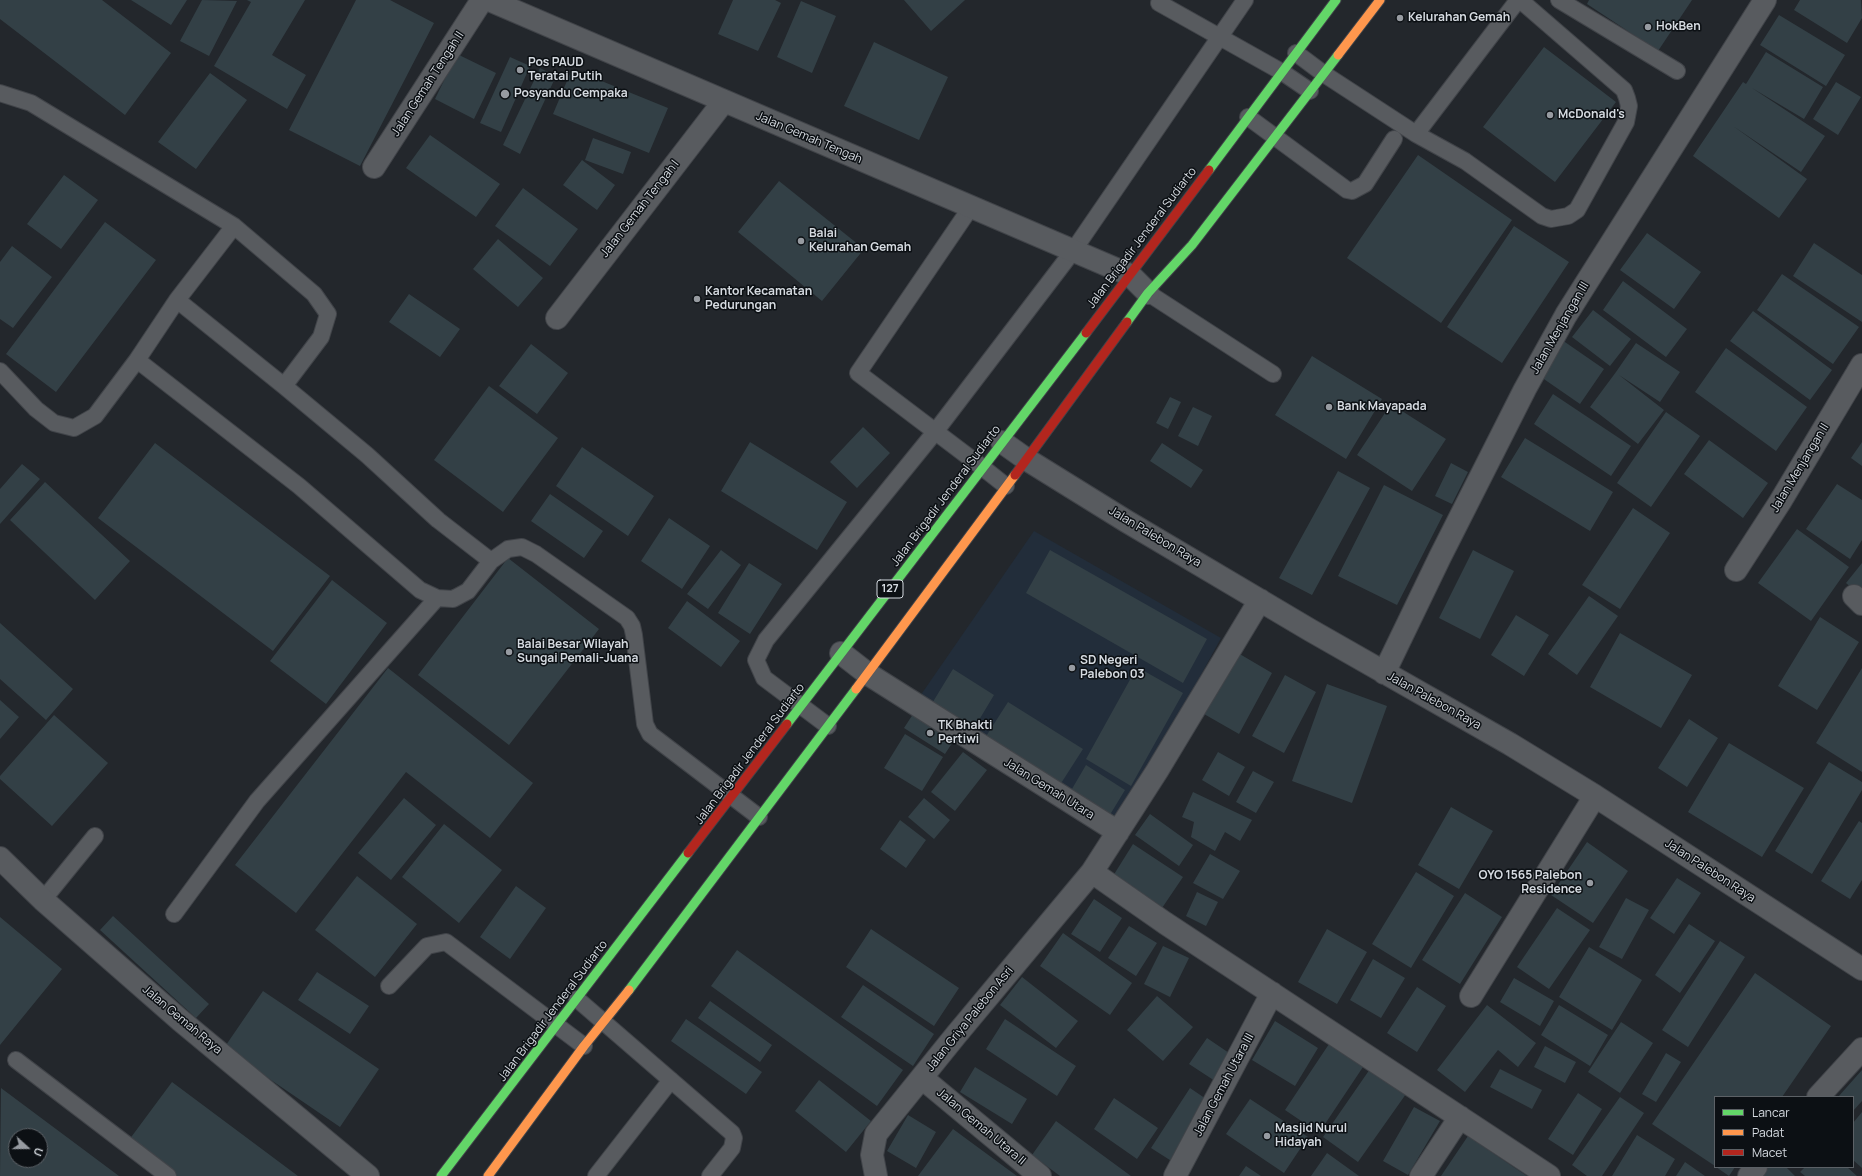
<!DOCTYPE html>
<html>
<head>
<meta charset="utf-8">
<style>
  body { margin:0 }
  #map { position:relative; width:1862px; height:1176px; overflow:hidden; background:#23272c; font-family:Manrope,sans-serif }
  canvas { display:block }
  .legend { position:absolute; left:1714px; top:1096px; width:140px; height:72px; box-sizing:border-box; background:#0c1014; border:1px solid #5c6166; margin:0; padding:5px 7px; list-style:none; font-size:12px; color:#d5dae0 }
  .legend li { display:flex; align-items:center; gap:8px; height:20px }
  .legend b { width:20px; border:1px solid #5c6166 }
  .north { position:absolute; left:8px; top:1128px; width:40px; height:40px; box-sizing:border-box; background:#0c1014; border:1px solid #5c6166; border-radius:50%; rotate:111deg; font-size:11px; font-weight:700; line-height:16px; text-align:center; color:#d5dae0 }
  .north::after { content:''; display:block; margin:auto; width:14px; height:18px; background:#979ba1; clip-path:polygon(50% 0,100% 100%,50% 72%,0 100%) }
</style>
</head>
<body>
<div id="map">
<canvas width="1862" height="1176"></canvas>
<ul class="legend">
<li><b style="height:5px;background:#63d668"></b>Lancar</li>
<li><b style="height:5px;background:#ff974d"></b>Padat</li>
<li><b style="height:5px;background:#b3261e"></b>Macet</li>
</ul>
<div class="north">U</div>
</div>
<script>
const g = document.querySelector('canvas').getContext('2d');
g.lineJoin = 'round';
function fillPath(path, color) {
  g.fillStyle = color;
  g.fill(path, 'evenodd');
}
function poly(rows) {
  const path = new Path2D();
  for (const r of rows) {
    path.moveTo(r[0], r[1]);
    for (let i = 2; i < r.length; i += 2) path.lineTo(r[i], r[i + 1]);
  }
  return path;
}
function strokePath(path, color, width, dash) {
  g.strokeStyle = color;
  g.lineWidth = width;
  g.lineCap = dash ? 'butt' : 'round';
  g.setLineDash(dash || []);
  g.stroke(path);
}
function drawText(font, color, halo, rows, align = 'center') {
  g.font = font + ' Manrope,sans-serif';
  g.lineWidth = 3;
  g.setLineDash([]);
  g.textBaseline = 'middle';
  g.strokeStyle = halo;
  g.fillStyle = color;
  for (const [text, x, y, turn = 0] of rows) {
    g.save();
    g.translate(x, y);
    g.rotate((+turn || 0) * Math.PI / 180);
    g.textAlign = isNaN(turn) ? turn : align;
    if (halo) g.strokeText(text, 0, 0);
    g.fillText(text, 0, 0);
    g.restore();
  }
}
const built = poly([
  [1034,531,1221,638,1151,767,1114,825,918,699]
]);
const building = poly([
  [0,0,102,0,171,53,125,115,0,19],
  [131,0,187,0,171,25],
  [202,0,237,1,209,56,180,41],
  [247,0,305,0,272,55,306,75,287,109,214,66,251,2],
  [356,0,390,0,434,23,360,166,289,130],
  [733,0,775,0,781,3,758,51,718,34],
  [904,0,965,0,931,31],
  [1589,0,1692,0,1658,51,1587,4],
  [1800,0,1861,0,1862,18,1847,43,1794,10],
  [801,1,836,16,812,73,777,57],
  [1779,15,1845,55,1826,86,1760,45],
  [874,42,948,77,919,140,844,106],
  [1544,47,1616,102,1555,182,1483,127],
  [1766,52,1823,87,1804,119,1752,88,1825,136,1801,172,1733,126,1807,179,1779,218,1693,156,1743,82,1746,84],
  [457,54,496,73,474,119,435,99],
  [510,57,530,66,501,132,480,123],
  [540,68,556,76,520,154,503,145],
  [572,69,668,108,649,153,553,114],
  [210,73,247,100,196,169,158,142],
  [1836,82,1861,97,1838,135,1813,119],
  [430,135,500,184,476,217,406,168],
  [593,138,631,152,623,174,585,160],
  [1418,155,1512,220,1441,323,1347,258],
  [582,160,615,185,597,210,563,185],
  [64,175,98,200,61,249,27,224],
  [779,181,864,249,822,301,738,232],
  [523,188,578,229,550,266,495,226],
  [105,222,156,260,56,392,6,354],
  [1514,226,1569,262,1502,363,1447,327],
  [1647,233,1701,272,1674,309,1620,270],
  [498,239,543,278,518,307,473,269],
  [1814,243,1862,275,1862,322,1793,276],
  [12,246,52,277,13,328,0,319,0,262],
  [1782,274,1859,327,1833,364,1757,310],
  [1623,281,1687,329,1666,357,1603,310],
  [409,294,460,329,440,357,389,322],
  [1593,310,1631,339,1610,366,1572,337],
  [1753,311,1832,370,1810,400,1730,341],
  [1562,340,1604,369,1580,404,1538,375],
  [1636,343,1680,372,1660,402,1619,375,1664,410,1638,444,1590,407,1616,372],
  [531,344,568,373,537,414,499,386],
  [1726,348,1807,407,1776,451,1695,392],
  [1312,356,1382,399,1346,459,1275,415],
  [489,386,558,438,503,512,434,460],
  [1553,394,1631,446,1611,476,1534,424],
  [1170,397,1181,402,1168,429,1156,423],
  [1391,404,1446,439,1412,491,1357,455],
  [1193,407,1212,416,1198,446,1178,436],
  [1666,412,1700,436,1651,507,1617,483],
  [863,427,890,453,857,488,830,462],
  [1525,438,1613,492,1590,531,1501,477],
  [1709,440,1768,483,1743,518,1684,474],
  [750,442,847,502,817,550,721,491],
  [1862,442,1862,466,1851,458],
  [155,443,330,576,273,651,98,518],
  [1162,443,1203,470,1191,488,1150,461],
  [582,447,654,496,628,536,556,486],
  [1451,463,1468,472,1452,504,1435,496],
  [22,464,40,479,0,524,0,489],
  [1338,471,1370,488,1312,595,1279,578],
  [45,482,130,561,95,600,10,520],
  [1837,484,1862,500,1862,540,1850,559,1806,529],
  [1384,485,1443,515,1397,605,1338,576],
  [550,494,603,531,584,558,531,521],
  [1633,508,1670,533,1620,609,1582,585],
  [669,518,710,546,682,589,641,561],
  [1797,529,1849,567,1811,621,1758,583],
  [721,550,741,565,708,609,687,594],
  [1050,550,1207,639,1183,683,1026,593],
  [1473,550,1514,571,1480,639,1439,618],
  [508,558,599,629,509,745,418,675],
  [749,563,782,584,750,634,718,613],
  [1862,563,1862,597,1846,583],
  [332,580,387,623,326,704,270,661],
  [1589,596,1618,616,1577,675,1548,654],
  [687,601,740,641,721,667,668,628],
  [1516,615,1549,635,1524,676,1491,655],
  [1820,617,1859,642,1817,710,1778,686],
  [0,623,73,689,46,720,0,679],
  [1620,633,1692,675,1661,728,1590,687],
  [1238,653,1272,673,1239,734,1204,714],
  [1137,667,1183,693,1131,786,1086,759],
  [388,668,533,783,490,838,406,772,296,913,235,865],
  [1862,668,1862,772,1816,743],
  [953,669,994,695,973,730,931,705],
  [1285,675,1316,692,1284,753,1252,736],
  [1327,684,1387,706,1352,803,1292,781],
  [0,700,19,717,0,739],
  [1008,702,1083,749,1058,788,983,741],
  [915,711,956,737,945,754,904,728],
  [54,715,108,763,52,826,0,779,0,776],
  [1689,719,1718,738,1687,787,1658,768],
  [905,734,943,757,922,791,884,768],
  [1729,743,1804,788,1762,857,1688,812],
  [963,752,987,770,955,811,931,792],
  [1218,752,1245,767,1229,796,1202,780],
  [1829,762,1862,782,1862,790,1812,874,1775,851],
  [1086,765,1125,790,1108,818,1069,794],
  [1253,771,1274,782,1256,813,1236,802],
  [1193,792,1252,820,1240,841,1225,832,1215,851,1191,837,1194,822,1182,817],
  [404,798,436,825,391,880,358,853],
  [924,798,950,820,934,839,908,817],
  [1451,807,1493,831,1459,889,1418,865],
  [1150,814,1193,845,1179,866,1135,835],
  [900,820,926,840,906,868,880,849],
  [1859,821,1862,823,1862,880,1850,899,1821,881],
  [444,824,502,870,459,923,402,877],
  [1587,842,1628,871,1593,923,1551,895],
  [1133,844,1183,877,1162,908,1113,876],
  [1210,854,1240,871,1223,899,1193,883],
  [1416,872,1454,896,1411,968,1372,944],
  [357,876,417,924,375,977,315,930],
  [1677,878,1701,893,1674,934,1650,918],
  [516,886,546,908,510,959,480,937],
  [1197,892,1218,902,1206,926,1186,916],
  [1465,893,1502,917,1460,984,1422,960],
  [1626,898,1649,910,1622,959,1599,947],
  [1094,899,1122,918,1100,952,1071,934],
  [1557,908,1590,930,1549,989,1517,967],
  [113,916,209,1004,196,1018,100,930],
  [0,917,62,969,0,1045],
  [1689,924,1715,941,1680,993,1655,975],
  [1129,926,1157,943,1136,976,1108,958],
  [871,929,959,988,934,1026,846,967],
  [1327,929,1367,952,1337,1004,1298,982],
  [1063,933,1132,983,1110,1015,1040,966],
  [1720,941,1745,957,1688,1047,1662,1030],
  [1163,946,1189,958,1170,997,1144,984],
  [1589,947,1642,980,1612,1030,1559,997],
  [737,950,903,1070,877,1106,711,986],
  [1373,959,1405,978,1381,1018,1350,1000],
  [317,972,369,1006,350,1034,298,1000],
  [1755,973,1831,1026,1782,1097,1715,1097,1715,1166,1652,1124],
  [1022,977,1078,1021,1056,1048,1000,1005],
  [1514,978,1554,1001,1540,1026,1500,1002],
  [863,985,934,1034,913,1066,841,1017],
  [1417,987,1446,1006,1417,1052,1387,1033],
  [263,991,379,1069,340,1127,224,1048],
  [1157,996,1193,1027,1163,1061,1127,1030],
  [710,1001,772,1045,760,1062,698,1018],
  [1487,1005,1536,1043,1518,1067,1498,1050,1465,1092,1437,1070],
  [1559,1005,1608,1035,1590,1066,1541,1035],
  [686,1019,762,1072,746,1094,671,1041],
  [1005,1019,1076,1066,1057,1096,986,1049],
  [1275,1021,1318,1048,1295,1086,1252,1060],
  [1621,1022,1653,1043,1620,1093,1588,1072],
  [1207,1038,1232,1055,1215,1081,1189,1064],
  [1329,1044,1363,1067,1319,1133,1285,1110],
  [1545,1046,1576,1062,1565,1083,1534,1067],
  [1666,1053,1681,1062,1656,1102,1642,1094],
  [975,1067,1027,1099,1012,1124,960,1092],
  [1370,1069,1406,1094,1358,1162,1323,1137],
  [1500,1069,1542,1090,1532,1109,1490,1087],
  [1862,1070,1862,1101,1853,1111,1853,1097,1838,1097],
  [819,1080,871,1121,846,1152,795,1111],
  [172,1082,298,1176,177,1176,129,1140],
  [1,1088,119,1176,0,1176],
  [16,1136,40,1136,40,1160,16,1160],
  [1190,1088,1212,1103,1173,1162,1151,1148],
  [1578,1093,1602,1109,1573,1155,1548,1139],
  [1620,1097,1644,1113,1602,1176,1587,1176,1572,1165],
  [1114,1098,1158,1128,1137,1159,1094,1129],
  [1250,1099,1308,1137,1284,1173,1226,1134],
  [1414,1107,1440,1121,1408,1175,1383,1161],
  [1862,1112,1862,1168,1853,1160,1853,1123],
  [908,1115,936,1132,916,1168,887,1151],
  [1056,1121,1131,1176,1060,1176,1032,1155],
  [953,1129,1006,1168,1017,1176,918,1176],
  [1637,1135,1675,1159,1665,1176,1612,1176],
  [1468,1136,1512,1166,1527,1176,1441,1176],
  [1327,1153,1359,1176,1311,1176],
  [1685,1162,1705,1176,1676,1176],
  [1246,1166,1261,1176,1239,1176],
  [1716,1167,1735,1167,1729,1176],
  [1763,1167,1786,1167,1795,1176,1754,1176],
  [1805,1167,1847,1167,1857,1176,1805,1176,1800,1172]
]);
const lane = poly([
  [1559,0,1677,71],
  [1159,3,1282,72,1310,91],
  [1296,53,1324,74,1416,134,1465,161,1542,216,1551,219,1568,216,1577,210,1626,122,1629,106,1627,98,1624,90,1520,0],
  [0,93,31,103,234,226,314,294,328,314,321,337,284,386],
  [1248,117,1347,190,1352,191,1365,184,1394,139],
  [1416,134,1518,0],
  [971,207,858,373,982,467,1006,486],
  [1148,293,1273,374],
  [177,300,284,386,367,455,438,520,491,561,508,549,522,547,536,554,627,618,632,626,634,635,645,724,650,734,759,817],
  [137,360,299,486,420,590,437,598,453,599,468,591,491,561],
  [0,371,36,409,54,423,74,428,95,416,137,360,177,300,234,226],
  [828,726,764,678,756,660,766,640,935,432,1073,251,1245,0],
  [43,900,95,836],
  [174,914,257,801,437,598],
  [389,986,427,946,446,942,584,1046],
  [577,999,732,1133,734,1138,732,1148,710,1176],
  [16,1060,168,1176],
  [596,1176,671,1080]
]);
const street = poly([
  [489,0,1130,275,1148,293],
  [374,167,482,0],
  [557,318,724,101],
  [1002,442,1026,459,1126,521,1310,630,1510,744,1595,796,1862,969],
  [1736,570,1780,502,1862,365],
  [1854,596,1862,604],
  [1260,600,1157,771,1092,872,1165,923,1549,1176],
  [841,653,868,674,1118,832],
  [1384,673,1440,557,1525,389,1566,315,1765,0],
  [0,858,43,900,180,1020,368,1176],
  [1471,996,1595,796],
  [922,1078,1040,1176],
  [1818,1097,1862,1049],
  [876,1176,872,1155,876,1134,956,1035,1092,872],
  [1175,1176,1272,993],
  [1421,1176,1460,1117],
  [1749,1176,1756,1167]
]);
const fast = poly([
  [1209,170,1336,0],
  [1127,322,1148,293,1192,245,1338,55],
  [787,724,1086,333],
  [629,990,856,689],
  [441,1176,688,853]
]);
const slow = poly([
  [1338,55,1380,0],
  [856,689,1015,475],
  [488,1176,584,1046,629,990]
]);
const jam = poly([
  [1086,333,1209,170],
  [1015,475,1127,322],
  [688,853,787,724]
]);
const markers = [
  [1400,18,4,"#979ba1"],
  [1648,27,4,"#979ba1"],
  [520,70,4,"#979ba1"],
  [505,94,5,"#979ba1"],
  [1550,115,4,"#979ba1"],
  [801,241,4,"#979ba1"],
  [697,299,4,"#979ba1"],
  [1329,407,4,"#979ba1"],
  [509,652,4,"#979ba1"],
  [1072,668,4,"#979ba1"],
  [930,733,4,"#979ba1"],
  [1590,883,4,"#979ba1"],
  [1267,1136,4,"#979ba1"]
];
const shields = [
  [890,589,26]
];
const shieldNames = [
  ["127",890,589]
];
const poiNames = [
  ["Kelurahan Gemah",1408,18],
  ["HokBen",1656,27],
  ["Pos PAUD",528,63],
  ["Teratai Putih",528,77],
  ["Posyandu Cempaka",514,94],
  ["McDonald's",1558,115],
  ["Balai",809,234],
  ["Kelurahan Gemah",809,248],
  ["Kantor Kecamatan",705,292],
  ["Pedurungan",705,306],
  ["Bank Mayapada",1337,407],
  ["Balai Besar Wilayah",517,645],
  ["Sungai Pemali-Juana",517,659],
  ["SD Negeri",1080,661],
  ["Palebon 03",1080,675],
  ["TK Bhakti",938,726],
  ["Pertiwi",938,740],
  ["OYO 1565 Palebon",1582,876,"right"],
  ["Residence",1582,890,"right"],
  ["Masjid Nurul",1275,1129],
  ["Hidayah",1275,1143]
];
const streetNames = [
  ["Jalan Gemah Tengah II",428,84,-57],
  ["Jalan Gemah Tengah",809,138,23],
  ["Jalan Gemah Tengah I",640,209,-52],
  ["Jalan Brigadir Jenderal Sudiarto",1142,238,-53],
  ["Jalan Menjangan III",1560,328,-60],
  ["Jalan Menjangan II",1800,468,-59],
  ["Jalan Brigadir Jenderal Sudiarto",946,496,-53],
  ["Jalan Palebon Raya",1155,537,31],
  ["Jalan Palebon Raya",1434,701,29],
  ["Jalan Brigadir Jenderal Sudiarto",750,754,-53],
  ["Jalan Gemah Utara",1049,789,32],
  ["Jalan Palebon Raya",1710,871,33],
  ["Jalan Brigadir Jenderal Sudiarto",553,1011,-53],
  ["Jalan Griya Palebon Asri",970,1019,-51],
  ["Jalan Gemah Raya",182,1020,40],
  ["Jalan Gemah Utara III",1224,1085,-62],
  ["Jalan Gemah Utara II",981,1127,40]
];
fillPath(built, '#222d3a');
fillPath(building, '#334046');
strokePath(lane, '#414449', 18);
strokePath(street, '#414449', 24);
strokePath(fast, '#414449', 11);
strokePath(slow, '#414449', 11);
strokePath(jam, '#414449', 11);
strokePath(lane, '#585b5f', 16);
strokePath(street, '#585b5f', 22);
strokePath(fast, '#63d668', 9);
strokePath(slow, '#ff974d', 9);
strokePath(jam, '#b3261e', 9);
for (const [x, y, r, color] of markers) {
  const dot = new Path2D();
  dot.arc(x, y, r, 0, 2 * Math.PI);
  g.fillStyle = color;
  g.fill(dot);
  strokePath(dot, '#0c1014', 1.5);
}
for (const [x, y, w] of shields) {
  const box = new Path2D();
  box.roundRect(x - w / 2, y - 9, w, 18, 3);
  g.fillStyle = '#0c1014';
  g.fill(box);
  strokePath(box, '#d5dae0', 1);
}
drawText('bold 11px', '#d5dae0', null, shieldNames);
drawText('bold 12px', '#d5dae0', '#0c1014', poiNames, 'left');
drawText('12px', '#d5dae0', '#0c1014', streetNames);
</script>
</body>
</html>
